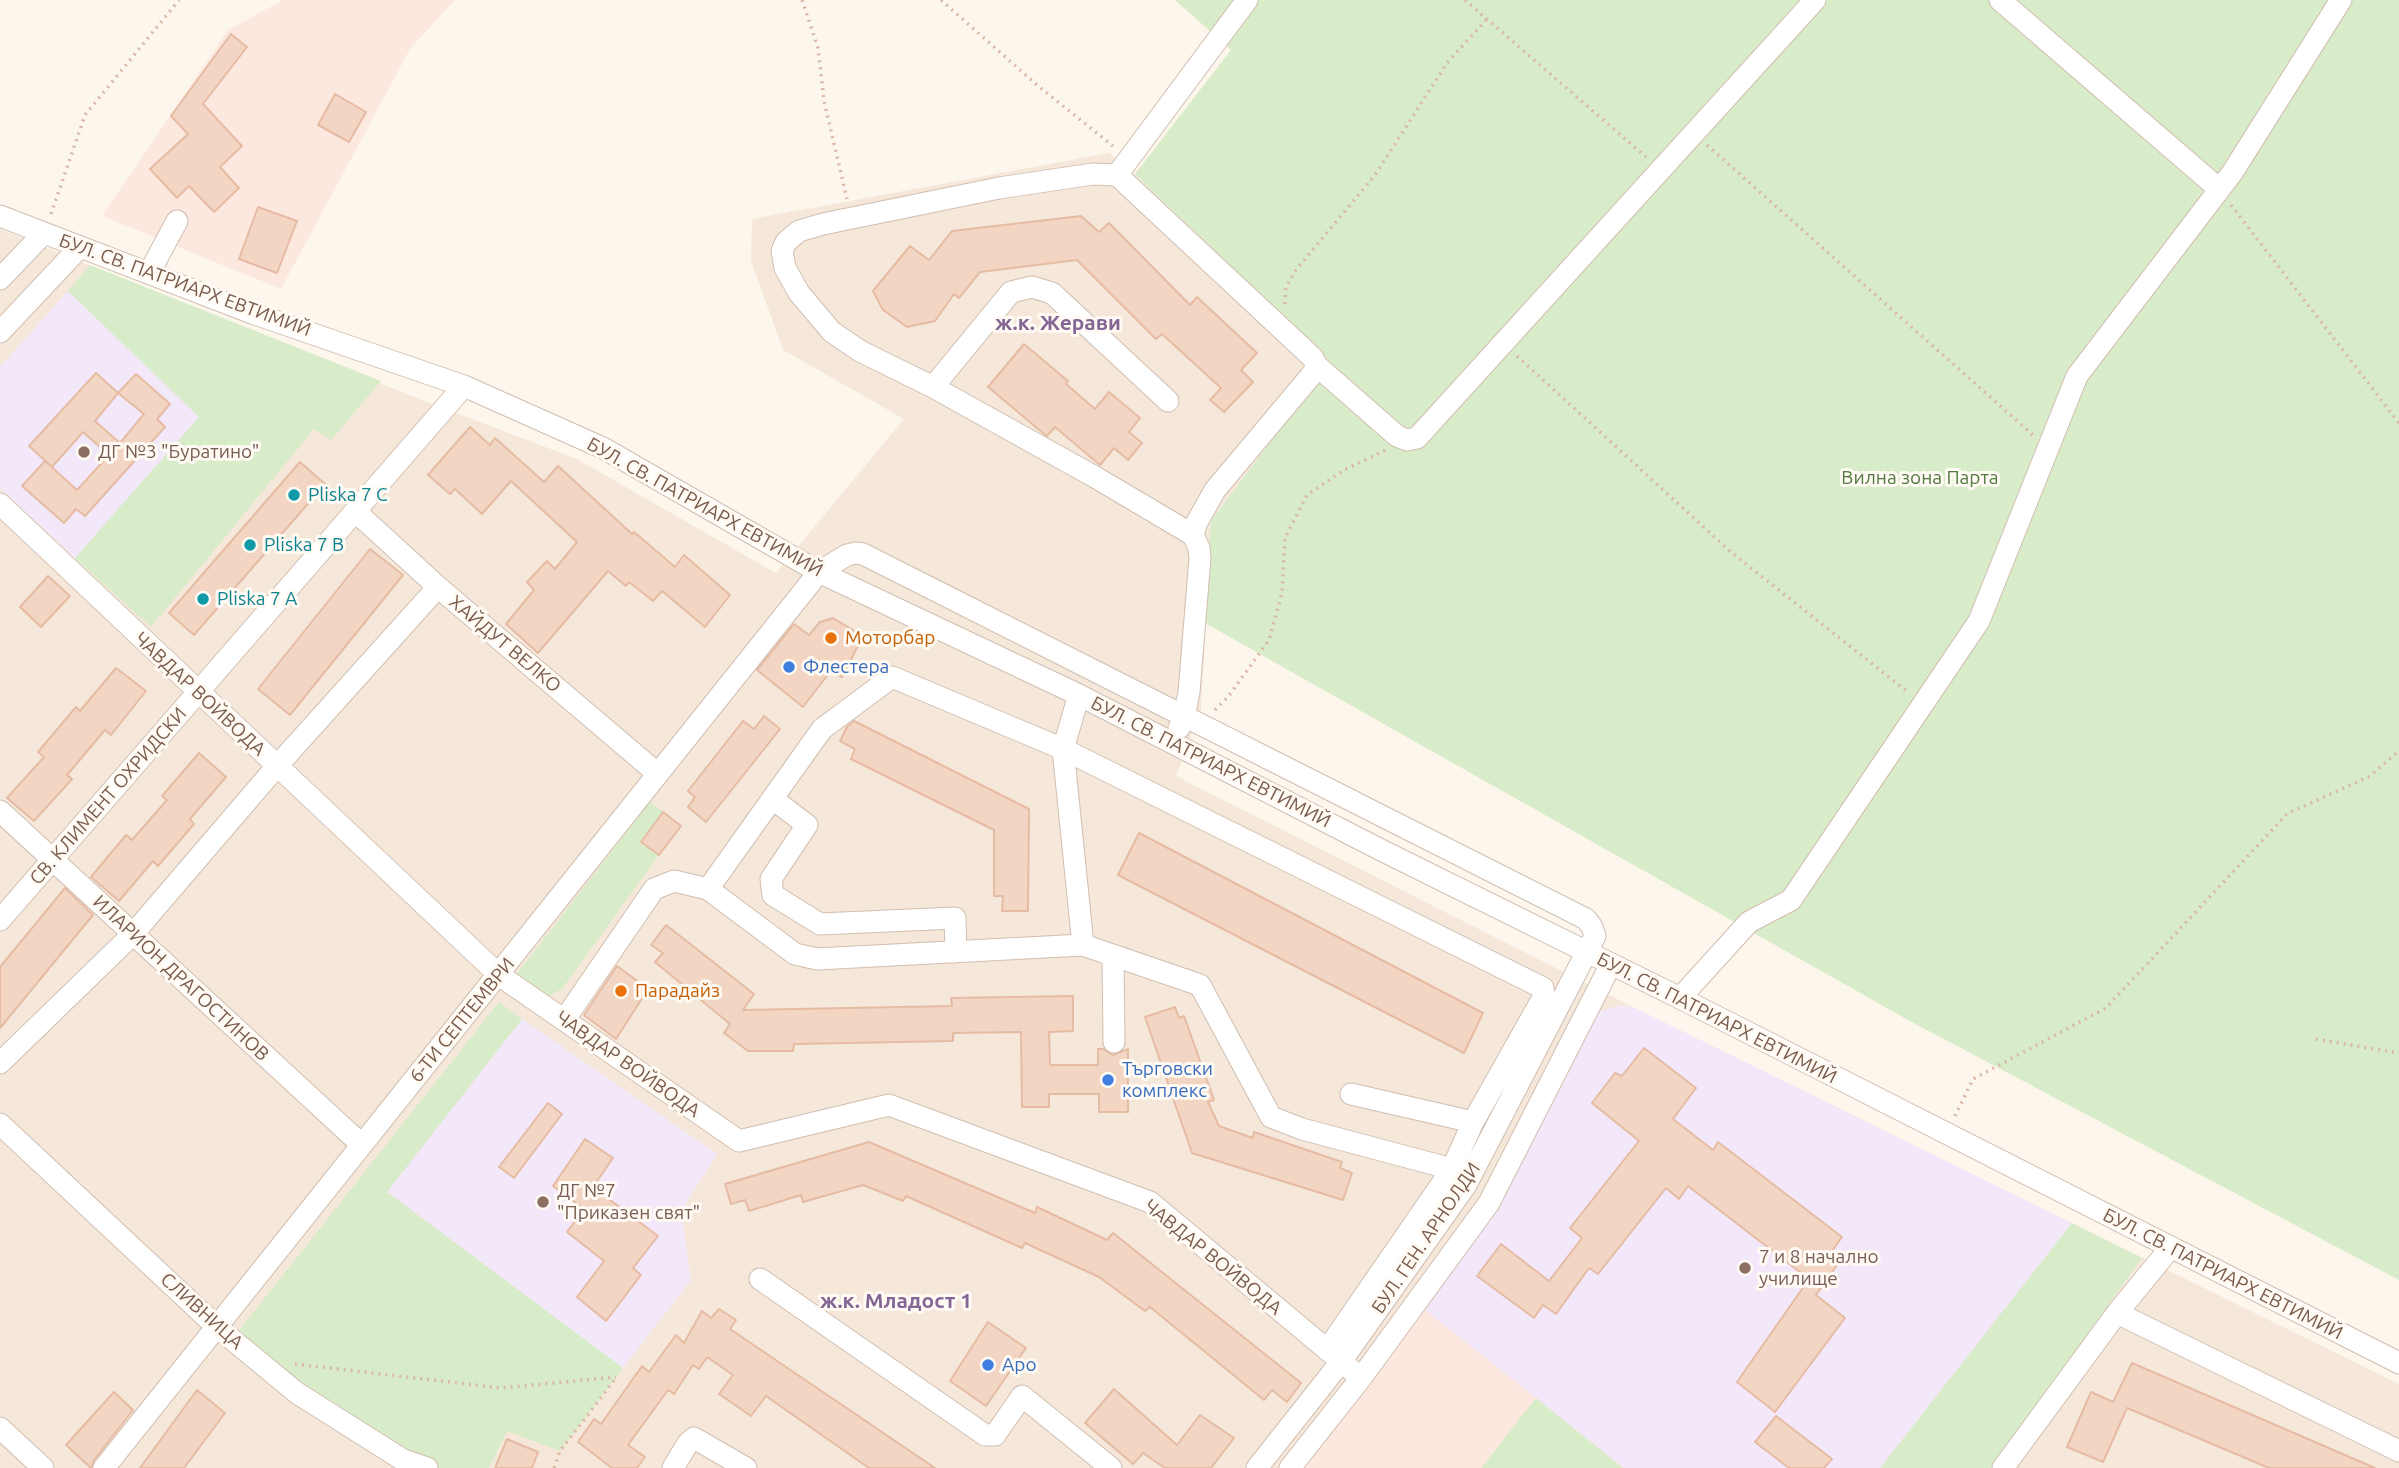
<!DOCTYPE html>
<html>
<head>
<meta charset="utf-8">
<style>
  body { margin:0 }
  canvas { display:block; background:#fdf6ec }
</style>
</head>
<body>
<canvas width="2399" height="1468"></canvas>
<script>
const g = document.querySelector('canvas').getContext('2d');
g.lineJoin = 'round';
function fillPath(path, color) {
  g.fillStyle = color;
  g.fill(path, 'evenodd');
}
function poly(rows) {
  const path = new Path2D();
  for (const r of rows) {
    path.moveTo(r[0], r[1]);
    for (let i = 2; i < r.length; i += 2) path.lineTo(r[i], r[i + 1]);
  }
  return path;
}
function strokePath(path, color, width, dash) {
  g.strokeStyle = color;
  g.lineWidth = width;
  g.lineCap = dash ? 'butt' : 'round';
  g.setLineDash(dash || []);
  g.stroke(path);
}
function drawText(font, color, halo, rows, align = 'center') {
  g.font = font + ' Ubuntu,sans-serif';
  g.lineWidth = 6;
  g.setLineDash([]);
  g.textBaseline = 'middle';
  g.strokeStyle = halo;
  g.fillStyle = color;
  for (const [text, x, y, turn = 0] of rows) {
    g.save();
    g.translate(x, y);
    g.rotate((+turn || 0) * Math.PI / 180);
    g.textAlign = isNaN(turn) ? turn : align;
    if (halo) g.strokeText(text, 0, 0);
    g.fillText(text, 0, 0);
    g.restore();
  }
}
const residential = poly([
  [1109,153,1135,174,1330,362,1211,521,1201,710,1176,776,1633,1007,2399,1384,2399,1468,0,1468,0,229,422,400,577,459,776,573,904,419,783,350,751,261,752,219]
]);
const commercial = poly([
  [283,0,455,0,410,49,281,289,102,216,228,30],
  [1424,1309,1536,1398,1481,1468,1304,1468]
]);
const education = poly([
  [68,291,200,417,75,558,0,488,0,367],
  [1617,1006,1633,1007,2072,1223,1880,1468,1624,1468,1424,1309,1481,1227,1531,1144,1583,1032,1600,1012],
  [522,1019,717,1154,681,1211,691,1280,623,1368,387,1192]
]);
const green = poly([
  [1175,0,2399,0,2399,1280,1908,1020,1205,623,1211,521,1330,362,1135,174,1231,50],
  [90,265,381,381,331,440,314,429,151,627,75,558,199,417,68,291],
  [650,802,663,812,642,842,659,855,562,989,548,996,542,995,516,975],
  [499,1002,522,1019,387,1192,623,1368,560,1451,507,1431,489,1468,434,1468,408,1461,234,1337],
  [2072,1223,2142,1258,1991,1468,1880,1468],
  [1536,1398,1623,1468,1481,1468]
]);
const building = poly([
  [231,34,247,47,203,104,242,146,220,167,239,188,214,212,189,186,177,198,150,169,188,134,171,116,231,34],
  [335,94,366,112,349,142,318,125,335,94],
  [258,207,297,221,277,273,239,259,258,207],
  [1081,216,1099,232,1109,223,1190,305,1197,297,1257,353,1241,370,1253,382,1224,412,1210,400,1221,388,1162,334,1156,339,1077,260,980,272,959,298,954,294,935,321,907,327,883,310,873,291,910,246,929,260,952,231,1081,216],
  [1024,344,1068,381,1066,384,1095,409,1109,392,1140,418,1129,432,1142,443,1128,460,1114,448,1100,465,1055,427,1047,436,1043,433,988,387,1024,344],
  [96,373,118,393,136,374,170,404,157,419,165,427,85,516,76,509,64,523,22,486,45,461,77,490,109,455,83,432,52,467,29,446,96,373],
  [118,393,144,414,120,443,95,421,118,393],
  [470,427,490,445,495,438,544,482,558,466,632,534,634,532,675,567,684,555,730,595,705,627,662,591,653,601,629,582,626,586,608,571,538,653,506,624,534,590,527,582,547,561,555,569,577,542,511,481,482,514,455,489,450,494,428,475,470,427],
  [300,462,325,484,194,635,169,613,300,462],
  [370,549,403,575,290,715,258,689,370,549],
  [48,576,70,596,41,627,20,607,48,576],
  [833,618,863,636,842,677,830,672,803,707,757,670,794,624,809,635,820,622,833,618],
  [116,668,146,691,111,735,105,730,67,775,72,779,34,821,7,798,44,757,38,752,76,707,80,711,116,668],
  [764,716,780,729,706,822,688,807,695,797,688,791,743,721,754,729,764,716],
  [854,721,1029,809,1028,911,1002,911,1003,896,994,896,994,830,851,759,855,749,840,741,847,727,854,721],
  [199,753,226,777,190,819,194,824,158,866,153,861,119,901,91,877,126,835,132,840,167,800,162,796,199,753],
  [663,812,681,826,659,855,641,842,663,812],
  [1139,833,1483,1013,1464,1053,1118,875,1139,833],
  [65,888,93,915,0,1028,0,967,65,888],
  [666,925,754,994,743,1010,952,1006,951,998,1073,996,1073,1031,1049,1032,1050,1065,1098,1065,1098,1049,1103,1049,1113,1055,1128,1049,1128,1112,1099,1112,1099,1094,1049,1094,1049,1107,1022,1107,1021,1032,953,1033,953,1041,794,1044,793,1051,748,1051,724,1033,730,1024,655,962,663,953,651,945,666,925],
  [617,966,648,989,616,1039,584,1015,617,966],
  [1175,1007,1179,1018,1184,1016,1214,1100,1208,1102,1219,1126,1253,1138,1254,1132,1342,1162,1340,1168,1352,1173,1343,1200,1192,1153,1145,1017,1175,1007],
  [1644,1048,1696,1088,1673,1119,1713,1150,1718,1142,1842,1237,1827,1258,1837,1265,1816,1295,1845,1318,1775,1412,1737,1382,1809,1279,1688,1186,1679,1199,1666,1188,1598,1274,1589,1268,1556,1314,1543,1305,1534,1318,1477,1276,1501,1244,1549,1281,1582,1238,1570,1228,1639,1141,1592,1103,1615,1073,1622,1076,1644,1048],
  [548,1103,562,1114,514,1178,499,1167,548,1103],
  [585,1139,613,1158,593,1187,658,1236,633,1268,641,1275,606,1321,577,1297,604,1261,567,1232,584,1209,553,1186,585,1139],
  [869,1142,1035,1213,1037,1207,1107,1240,1113,1233,1301,1383,1287,1402,1272,1390,1264,1400,1150,1307,1145,1311,1099,1277,1025,1243,1022,1248,906,1196,903,1201,863,1185,803,1202,801,1195,749,1211,745,1200,731,1204,725,1184,869,1142],
  [719,1309,736,1320,730,1329,935,1468,869,1468,766,1396,751,1416,719,1394,733,1375,707,1357,699,1369,693,1365,674,1394,668,1390,628,1445,645,1457,637,1468,612,1468,578,1442,594,1419,601,1424,642,1366,649,1372,676,1335,684,1343,702,1311,711,1318,719,1309],
  [988,1322,1026,1348,986,1406,950,1381,988,1322],
  [2132,1363,2375,1468,2269,1468,2127,1408,2103,1462,2067,1447,2091,1392,2113,1402,2132,1363],
  [1114,1389,1177,1445,1200,1415,1234,1438,1211,1468,1165,1468,1143,1453,1133,1464,1085,1423,1114,1389],
  [197,1390,225,1413,184,1468,140,1468,197,1390],
  [114,1392,133,1410,94,1460,91,1468,66,1445,114,1392],
  [1776,1416,1832,1459,1824,1468,1789,1468,1755,1442,1776,1416],
  [507,1439,538,1452,532,1468,495,1468,507,1439]
]);
const path = poly([
  [802,0,818,48,824,101,847,199],
  [941,0,1037,85,1113,146],
  [1465,0,1646,157],
  [1707,145,2034,436],
  [2231,205,2399,423],
  [51,214,85,115,179,0],
  [1285,304,1286,287,1296,270,1375,175,1447,63,1487,19],
  [1517,356,1732,553,1909,693],
  [1215,710,1228,697,1269,640,1282,593,1285,538,1307,495,1344,470,1386,450],
  [2316,1039,2399,1053],
  [1955,1116,1973,1079,2106,1008,2287,814,2370,776,2399,751],
  [295,1364,501,1388,616,1377],
  [554,1468,560,1451,616,1378]
]);
const minor = poly([
  [2000,0,2219,189],
  [1117,175,1247,0],
  [0,216,252,313,464,386,603,448,819,572,1079,695,1381,850,1680,998,2399,1363],
  [149,273,177,221],
  [0,279,44,233],
  [0,332,80,247],
  [1316,365,1397,436,1407,440,1417,438,1815,0],
  [933,387,1011,292,1032,287,1052,293,1168,401],
  [0,504,499,975,739,1141,889,1105,1150,1202,1361,1378],
  [355,511,438,587,658,774],
  [1179,728,1184,718,1189,692,1200,558,1199,548,1193,535,1197,522,1215,490,1314,372,1316,365,1313,358,1117,175,1093,174,999,188,823,224,799,231,786,242,782,251,785,268,799,293,832,332,860,351,933,387,1095,477,1193,535],
  [773,799,807,825,771,879,773,895,820,924,955,918,956,952],
  [0,811,362,1145],
  [708,889,795,954,817,959,1083,945,1063,749,1079,695],
  [0,920,464,386],
  [1083,945,1200,985,1271,1117,1302,1129,1452,1169],
  [1113,955,1114,1042],
  [1680,998,1749,922,1791,900,1979,621,2077,376,2232,173,2341,0],
  [565,1019,654,889,674,881,708,889,822,729,892,677,1063,749,1543,988,1544,996,1473,1122,1452,1169,1327,1350],
  [0,1063,133,934,277,766,438,587],
  [1351,1094,1473,1122],
  [0,1124,217,1327,297,1393,403,1460,427,1468],
  [760,1279,985,1435,995,1435,1022,1396,1111,1468],
  [2117,1313,2399,1451],
  [0,1428,43,1468],
  [104,1468,819,572,847,555,856,553,863,554,1586,919,1592,927,1595,936,1466,1185,1340,1363,1257,1468],
  [673,1468,688,1443,694,1438,746,1468],
  [1290,1468,1361,1378,1489,1203,1611,964],
  [2003,1468,2117,1313,2171,1247]
]);
const markers = [
  [84,452,7,"#8d6e63"],
  [294,495,7,"#0f9aa8"],
  [250,545,7,"#0f9aa8"],
  [203,599,7,"#0f9aa8"],
  [831,638,7,"#e8710a"],
  [789,667,7,"#3f7fe0"],
  [621,991,7,"#e8710a"],
  [1108,1080,7,"#3f7fe0"],
  [543,1202,7,"#8d6e63"],
  [1745,1268,7,"#8d6e63"],
  [988,1365,7,"#3f7fe0"]
];
const streetNames = [
  ["БУЛ. СВ. ПАТРИАРХ ЕВТИМИЙ",185,285,20],
  ["БУЛ. СВ. ПАТРИАРХ ЕВТИМИЙ",705,507,29],
  ["ХАЙДУТ ВЕЛКО",505,644,40],
  ["ЧАВДАР ВОЙВОДА",200,694,43],
  ["БУЛ. СВ. ПАТРИАРХ ЕВТИМИЙ",1211,762,27],
  ["СВ. КЛИМЕНТ ОХРИДСКИ",108,796,-49],
  ["ИЛАРИОН ДРАГОСТИНОВ",181,978,43],
  ["БУЛ. СВ. ПАТРИАРХ ЕВТИМИЙ",1717,1018,27],
  ["6-ТИ СЕПТЕМВРИ",462,1020,-51],
  ["ЧАВДАР ВОЙВОДА",628,1064,35],
  ["БУЛ. ГЕН. АРНОЛДИ",1426,1238,-56],
  ["ЧАВДАР ВОЙВОДА",1213,1257,39],
  ["БУЛ. СВ. ПАТРИАРХ ЕВТИМИЙ",2223,1274,27],
  ["СЛИВНИЦА",202,1311,42]
];
const educationNames = [
  ["ДГ №3 \"Буратино\"",98,452],
  ["ДГ №7",557,1191],
  ["\"Приказен свят\"",557,1213],
  ["7 и 8 начално",1759,1257],
  ["училище",1759,1279]
];
const parkNames = [
  ["Вилна зона Парта",1920,478]
];
const cultureNames = [
  ["Pliska 7 C",308,495],
  ["Pliska 7 B",264,545],
  ["Pliska 7 A",217,599]
];
const foodNames = [
  ["Моторбар",845,638],
  ["Парадайз",635,991]
];
const shopNames = [
  ["Флестера",803,667],
  ["Търговски",1122,1069],
  ["комплекс",1122,1091],
  ["Аро",1002,1365]
];
const neighbourhoodNames = [
  ["ж.к. Жерави",1058,323],
  ["ж.к. Младост 1",896,1301]
];
fillPath(residential, '#f5e8da');
fillPath(commercial, '#fde8e0');
fillPath(education, '#f3e8fa');
fillPath(green, '#d8ecc9');
fillPath(building, '#f3d5c3');
strokePath(building, '#e6bba3', 2);
strokePath(minor, '#d1beb0', 23);
strokePath(path, '#d9b8a5', 3.5, [2, 5]);
strokePath(minor, '#fff', 21);
for (const [x, y, r, color] of markers) {
  const dot = new Path2D();
  dot.arc(x, y, r, 0, 2 * Math.PI);
  g.fillStyle = color;
  g.fill(dot);
  strokePath(dot, '#fffaf3', 2.5);
}
drawText('19px', '#7a5c4d', '#fffaf3', streetNames);
drawText('19px', '#785e54', '#fffaf3', educationNames, 'left');
drawText('19px', '#537a41', '#fffaf3', parkNames);
drawText('19px', '#0d838f', '#fffaf3', cultureNames, 'left');
drawText('19px', '#c56008', '#fffaf3', foodNames, 'left');
drawText('19px', '#366cbe', '#fffaf3', shopNames, 'left');
drawText('bold 21px', '#846695', '#fffaf3', neighbourhoodNames);
</script>
</body>
</html>
